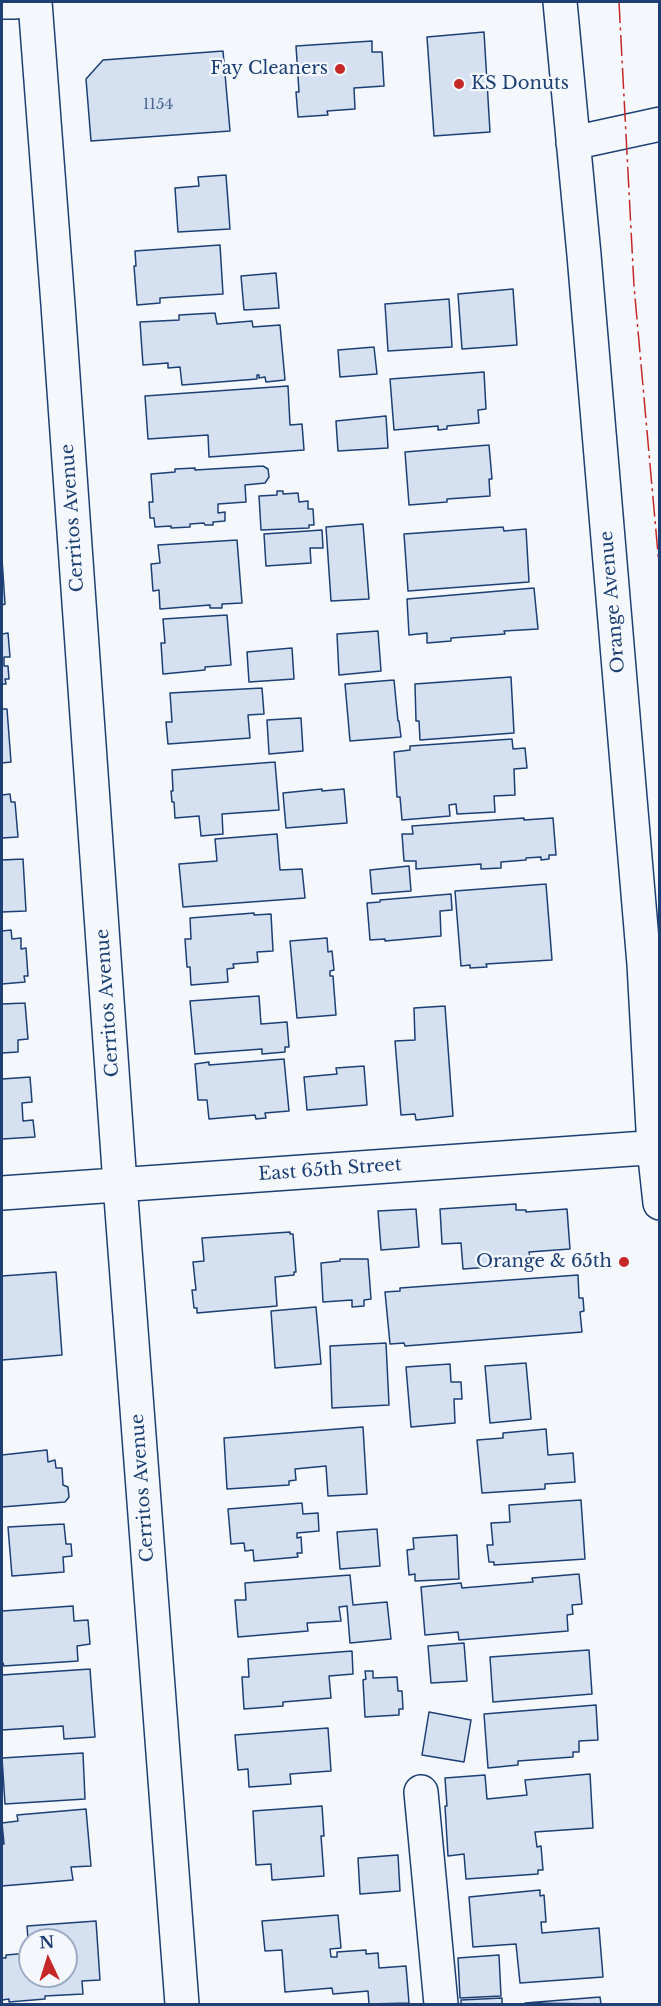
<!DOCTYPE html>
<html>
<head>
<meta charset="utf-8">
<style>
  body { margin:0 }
  #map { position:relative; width:661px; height:2006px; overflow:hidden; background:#f4f7fb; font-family:"Libre Baskerville",serif }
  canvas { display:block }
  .frame { position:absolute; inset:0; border:3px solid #1d3f73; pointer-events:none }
  .north { position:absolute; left:18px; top:1928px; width:60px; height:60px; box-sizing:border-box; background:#f4f7fb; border:2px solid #9eadc5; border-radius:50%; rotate:356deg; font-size:16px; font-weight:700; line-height:24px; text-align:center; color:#1d3f73 }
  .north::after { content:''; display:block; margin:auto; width:21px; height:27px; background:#c62828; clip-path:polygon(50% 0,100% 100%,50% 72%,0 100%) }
</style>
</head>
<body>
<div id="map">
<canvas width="661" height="2006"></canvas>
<div class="frame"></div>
<div class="north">N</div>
</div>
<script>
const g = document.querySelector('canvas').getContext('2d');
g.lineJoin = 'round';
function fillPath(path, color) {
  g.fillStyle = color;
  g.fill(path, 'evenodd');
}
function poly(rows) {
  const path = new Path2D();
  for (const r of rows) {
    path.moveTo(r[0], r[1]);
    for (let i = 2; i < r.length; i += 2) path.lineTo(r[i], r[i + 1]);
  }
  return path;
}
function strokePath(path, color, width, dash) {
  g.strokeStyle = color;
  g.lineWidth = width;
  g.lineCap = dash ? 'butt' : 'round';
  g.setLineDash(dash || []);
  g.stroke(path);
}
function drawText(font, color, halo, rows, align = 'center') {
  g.font = font + ' "Libre Baskerville",serif';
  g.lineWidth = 4.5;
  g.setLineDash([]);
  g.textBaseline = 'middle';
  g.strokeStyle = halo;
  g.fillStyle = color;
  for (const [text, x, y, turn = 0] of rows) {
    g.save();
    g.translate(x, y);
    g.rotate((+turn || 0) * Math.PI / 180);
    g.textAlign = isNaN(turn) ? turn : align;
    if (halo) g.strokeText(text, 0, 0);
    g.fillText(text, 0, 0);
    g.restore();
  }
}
const building = poly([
  [484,32,490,132,434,136,427,37,484,32],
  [372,41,372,52,382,52,384,86,354,88,355,109,327,111,328,115,298,117,296,92,299,92,296,46,372,41],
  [223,51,230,131,91,141,86,79,103,60,223,51],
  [226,175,230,229,178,232,175,188,199,186,198,177,226,175],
  [220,245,223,294,160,298,160,303,137,305,134,266,136,266,135,251,220,245],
  [276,273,279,308,244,310,241,276,276,273],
  [513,289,517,345,462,349,458,294,513,289],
  [449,299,452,347,388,351,385,304,449,299],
  [215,313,217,324,252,321,253,327,280,325,285,380,266,382,265,377,259,378,259,375,257,375,257,379,182,385,180,367,168,368,168,363,143,365,140,322,179,320,179,315,215,313],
  [374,347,377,374,340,377,338,350,374,347],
  [484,372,486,409,478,410,479,423,447,426,447,429,438,430,438,426,394,430,390,379,484,372],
  [288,386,290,425,302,424,304,450,209,457,208,435,148,439,145,396,288,386],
  [386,416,388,448,338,451,336,421,386,416],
  [489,445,492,479,489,479,490,496,447,499,447,502,409,505,405,452,489,445],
  [263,466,268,469,269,477,265,483,245,485,246,502,218,504,218,513,225,512,225,521,213,522,213,525,205,525,204,523,190,524,190,527,171,528,171,526,155,527,154,518,150,518,149,502,153,502,151,474,175,472,175,469,195,468,195,470,263,466],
  [277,491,283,491,283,494,298,493,299,502,308,501,308,509,313,509,314,525,309,525,309,528,261,530,259,496,277,495,277,491],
  [363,524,369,599,331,601,326,527,363,524],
  [503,527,504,531,526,529,529,582,408,591,404,534,503,527],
  [322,530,323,548,310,548,311,563,266,566,264,534,322,530],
  [237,540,242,603,222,604,222,608,210,608,210,605,160,609,159,590,153,591,151,564,160,563,158,545,237,540],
  [2,559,5,604,2,605,2,559],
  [534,588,538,629,504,631,505,634,451,638,451,641,427,643,427,633,409,635,407,599,534,588],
  [227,615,231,665,205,667,205,670,163,674,161,643,165,643,163,619,227,615],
  [378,631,381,671,339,675,337,634,378,631],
  [8,633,10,657,4,657,4,666,8,666,9,679,5,679,6,684,2,684,2,689,2,634,8,633],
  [292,648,294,679,249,682,247,652,292,648],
  [511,677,514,733,420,740,419,721,416,721,415,684,511,677],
  [394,680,398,721,399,721,401,737,350,741,345,684,394,680],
  [262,688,264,714,248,715,250,738,168,744,166,722,172,722,170,693,262,688],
  [2,709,7,709,11,762,2,763,2,709],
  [301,718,303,751,269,754,267,720,301,718],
  [512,739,513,749,525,748,527,768,514,769,515,795,494,796,495,812,457,814,456,804,449,805,450,816,402,820,400,797,397,797,394,752,410,750,410,746,512,739],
  [275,762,279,810,222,814,223,834,201,836,199,816,175,818,174,802,172,802,171,791,173,791,172,770,275,762],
  [322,789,322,791,344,789,347,823,286,828,283,793,322,789],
  [10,794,11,802,15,802,18,837,2,838,2,795,10,794],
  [524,818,524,820,553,818,556,855,549,855,549,859,541,860,541,857,526,858,526,860,501,862,501,868,481,869,481,864,416,869,416,861,404,861,402,834,413,834,412,826,524,818],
  [277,834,280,870,302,869,305,898,183,907,179,864,217,861,215,839,277,834],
  [23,859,26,911,2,912,2,860,23,859],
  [409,866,411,891,372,894,370,870,409,866],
  [546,884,552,960,486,964,487,967,470,968,470,965,461,966,455,891,546,884],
  [451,894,452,910,440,911,441,936,385,941,385,939,370,940,367,903,380,902,380,900,451,894],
  [254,913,254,915,271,914,273,951,257,952,258,962,233,964,234,968,227,969,228,982,191,985,190,967,187,967,185,939,191,939,190,918,254,913],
  [11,930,12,939,21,938,21,949,26,948,28,976,24,976,25,982,2,984,2,931,11,930],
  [327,938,328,952,332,951,334,970,330,971,330,976,333,976,336,1015,297,1018,290,941,327,938],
  [259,996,261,1024,287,1022,289,1047,285,1047,285,1052,262,1054,262,1049,195,1054,190,1001,259,996],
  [25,1003,28,1039,18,1040,18,1052,2,1053,2,1004,25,1003],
  [445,1006,453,1116,416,1120,415,1114,401,1115,395,1041,415,1040,414,1008,445,1006],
  [284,1059,289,1111,265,1113,266,1118,256,1119,255,1115,209,1119,207,1100,198,1100,195,1064,209,1062,209,1065,284,1059],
  [364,1066,367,1105,307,1110,304,1077,337,1074,336,1068,364,1066],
  [30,1077,32,1102,22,1103,23,1121,33,1120,35,1137,2,1139,2,1079,30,1077],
  [516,1204,516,1210,526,1210,526,1212,567,1209,570,1249,529,1252,530,1258,519,1258,519,1265,463,1269,461,1243,442,1244,440,1209,516,1204],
  [416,1209,419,1247,381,1250,378,1211,416,1209],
  [290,1232,290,1234,293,1234,296,1272,294,1272,294,1275,275,1277,277,1306,197,1313,197,1308,194,1308,192,1290,196,1290,193,1262,204,1261,202,1238,290,1232],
  [340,1259,368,1259,371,1299,364,1300,364,1306,352,1307,352,1300,323,1302,321,1263,340,1261,340,1259],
  [56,1272,62,1355,2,1360,2,1276,56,1272],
  [578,1275,579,1298,583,1298,584,1311,580,1312,582,1332,405,1346,404,1343,390,1344,385,1292,400,1291,400,1288,578,1275],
  [316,1307,321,1364,275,1368,271,1311,316,1307],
  [386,1343,389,1405,332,1408,330,1346,386,1343],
  [526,1363,531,1419,490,1423,485,1366,526,1363],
  [450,1364,451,1382,461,1382,462,1399,454,1399,455,1423,411,1427,406,1367,450,1364],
  [363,1427,367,1494,328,1496,326,1466,295,1469,296,1480,289,1481,289,1485,227,1489,224,1438,363,1427],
  [546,1429,548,1455,573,1453,575,1482,545,1484,545,1489,482,1493,477,1440,503,1438,503,1433,546,1429],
  [47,1450,48,1462,55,1460,56,1468,62,1468,63,1485,68,1487,69,1497,65,1502,2,1507,2,1455,47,1450],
  [581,1500,585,1559,494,1565,494,1562,489,1562,487,1545,493,1545,491,1523,510,1522,509,1505,581,1500],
  [302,1503,303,1514,318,1513,319,1531,297,1533,297,1538,301,1537,302,1553,297,1553,298,1557,254,1561,253,1550,245,1551,244,1543,231,1544,228,1509,302,1503],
  [64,1524,66,1544,71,1544,72,1556,63,1557,64,1572,12,1576,8,1527,64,1524],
  [377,1529,380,1566,340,1569,337,1532,377,1529],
  [457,1535,459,1579,415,1581,415,1574,409,1575,407,1550,414,1549,413,1538,457,1535],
  [579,1574,582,1604,572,1605,573,1614,567,1615,568,1631,459,1640,458,1632,425,1635,421,1587,461,1583,462,1588,533,1582,532,1578,579,1574],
  [350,1575,353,1605,387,1602,391,1639,350,1643,347,1606,339,1607,341,1621,307,1623,308,1631,238,1637,235,1600,246,1600,245,1583,350,1575],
  [73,1606,74,1621,88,1620,90,1644,77,1646,78,1661,4,1666,3,1663,2,1663,2,1611,73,1606],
  [464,1643,467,1681,431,1683,428,1646,464,1643],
  [589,1650,592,1694,493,1702,490,1657,589,1650],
  [352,1651,353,1674,329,1676,331,1698,283,1702,283,1706,244,1709,242,1677,249,1677,248,1659,352,1651],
  [90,1669,95,1737,64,1739,63,1726,2,1730,2,1675,90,1669],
  [365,1671,373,1671,373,1678,397,1677,398,1691,402,1691,403,1709,399,1709,399,1715,365,1717,363,1680,366,1679,365,1671],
  [596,1705,598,1740,579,1741,579,1752,573,1752,573,1757,518,1761,518,1765,488,1768,484,1714,596,1705],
  [429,1712,471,1720,464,1762,422,1755,429,1712],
  [328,1728,331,1771,290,1774,291,1784,249,1787,248,1769,238,1770,235,1735,328,1728],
  [83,1753,85,1799,5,1804,2,1758,83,1753],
  [590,1774,593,1828,535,1832,537,1847,541,1846,543,1870,538,1870,538,1874,466,1879,464,1854,448,1856,445,1806,447,1806,445,1778,485,1775,487,1799,527,1795,525,1780,590,1774],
  [322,1806,324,1836,321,1836,324,1876,272,1880,271,1864,256,1865,253,1811,322,1806],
  [86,1809,91,1866,71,1867,73,1880,2,1886,2,1844,4,1844,2,1823,18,1821,17,1815,86,1809],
  [398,1855,400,1891,360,1894,358,1858,398,1855],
  [540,1890,540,1896,544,1895,546,1922,541,1922,542,1933,599,1928,603,1977,520,1983,516,1944,473,1947,469,1897,540,1890],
  [338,1915,341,1948,330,1949,331,1957,337,1957,337,1952,366,1950,366,1954,378,1953,379,1968,406,1966,409,2003,369,2004,368,1991,333,1994,332,1988,285,1992,282,1950,265,1951,262,1921,338,1915],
  [96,1921,100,1980,82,1981,83,1994,45,1996,45,1999,9,2002,9,1999,2,2000,2,2004,2,1958,6,1958,6,1955,29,1953,27,1926,96,1921],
  [30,1940,66,1940,66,1976,30,1976,30,1940],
  [499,1955,501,1996,460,1998,458,1958,499,1955],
  [600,1997,601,2004,525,2003,600,1997],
  [502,1998,502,2004,461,2004,461,2000,502,1998]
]);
const minor = poly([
  [35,2,58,305,120,1184,182,2004],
  [560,2,584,255,644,964,654,1148,660,1203],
  [573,143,660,124],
  [2,1193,660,1147],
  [421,1792,441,2004]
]);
const major = poly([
  [2,2,15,2]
]);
const power = poly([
  [619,2,634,286,660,576]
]);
const markers = [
  [340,69,6,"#c62828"],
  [459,84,6,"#c62828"],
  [624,1262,6,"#c62828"]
];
const numberNames = [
  ["1154",158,105]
];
const poiNames = [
  ["Fay Cleaners",328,69],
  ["KS Donuts",471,84,"left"],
  ["Orange & 65th",612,1262]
];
const streetNames = [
  ["Cerritos Avenue",73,518,-94],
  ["Orange Avenue",613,602,-95],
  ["Cerritos Avenue",108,1003,-94],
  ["East 65th Street",330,1170,-4],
  ["Cerritos Avenue",143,1488,-94]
];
fillPath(building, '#d5e0f0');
strokePath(building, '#1d3f73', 1.5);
strokePath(minor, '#1d3f73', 36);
strokePath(major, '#1d3f73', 36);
strokePath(minor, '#f4f7fb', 33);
strokePath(major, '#f4f7fb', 33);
strokePath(power, '#c62828', 1.5, [21, 4.5, 3, 4.5]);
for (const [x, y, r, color] of markers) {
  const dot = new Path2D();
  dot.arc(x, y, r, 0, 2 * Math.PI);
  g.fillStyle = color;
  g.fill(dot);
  strokePath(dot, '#f4f7fb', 2);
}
drawText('15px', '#4b6792', null, numberNames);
drawText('18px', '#1d3f73', '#f4f7fb', poiNames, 'right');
drawText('18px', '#1d3f73', '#f4f7fb', streetNames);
</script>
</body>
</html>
